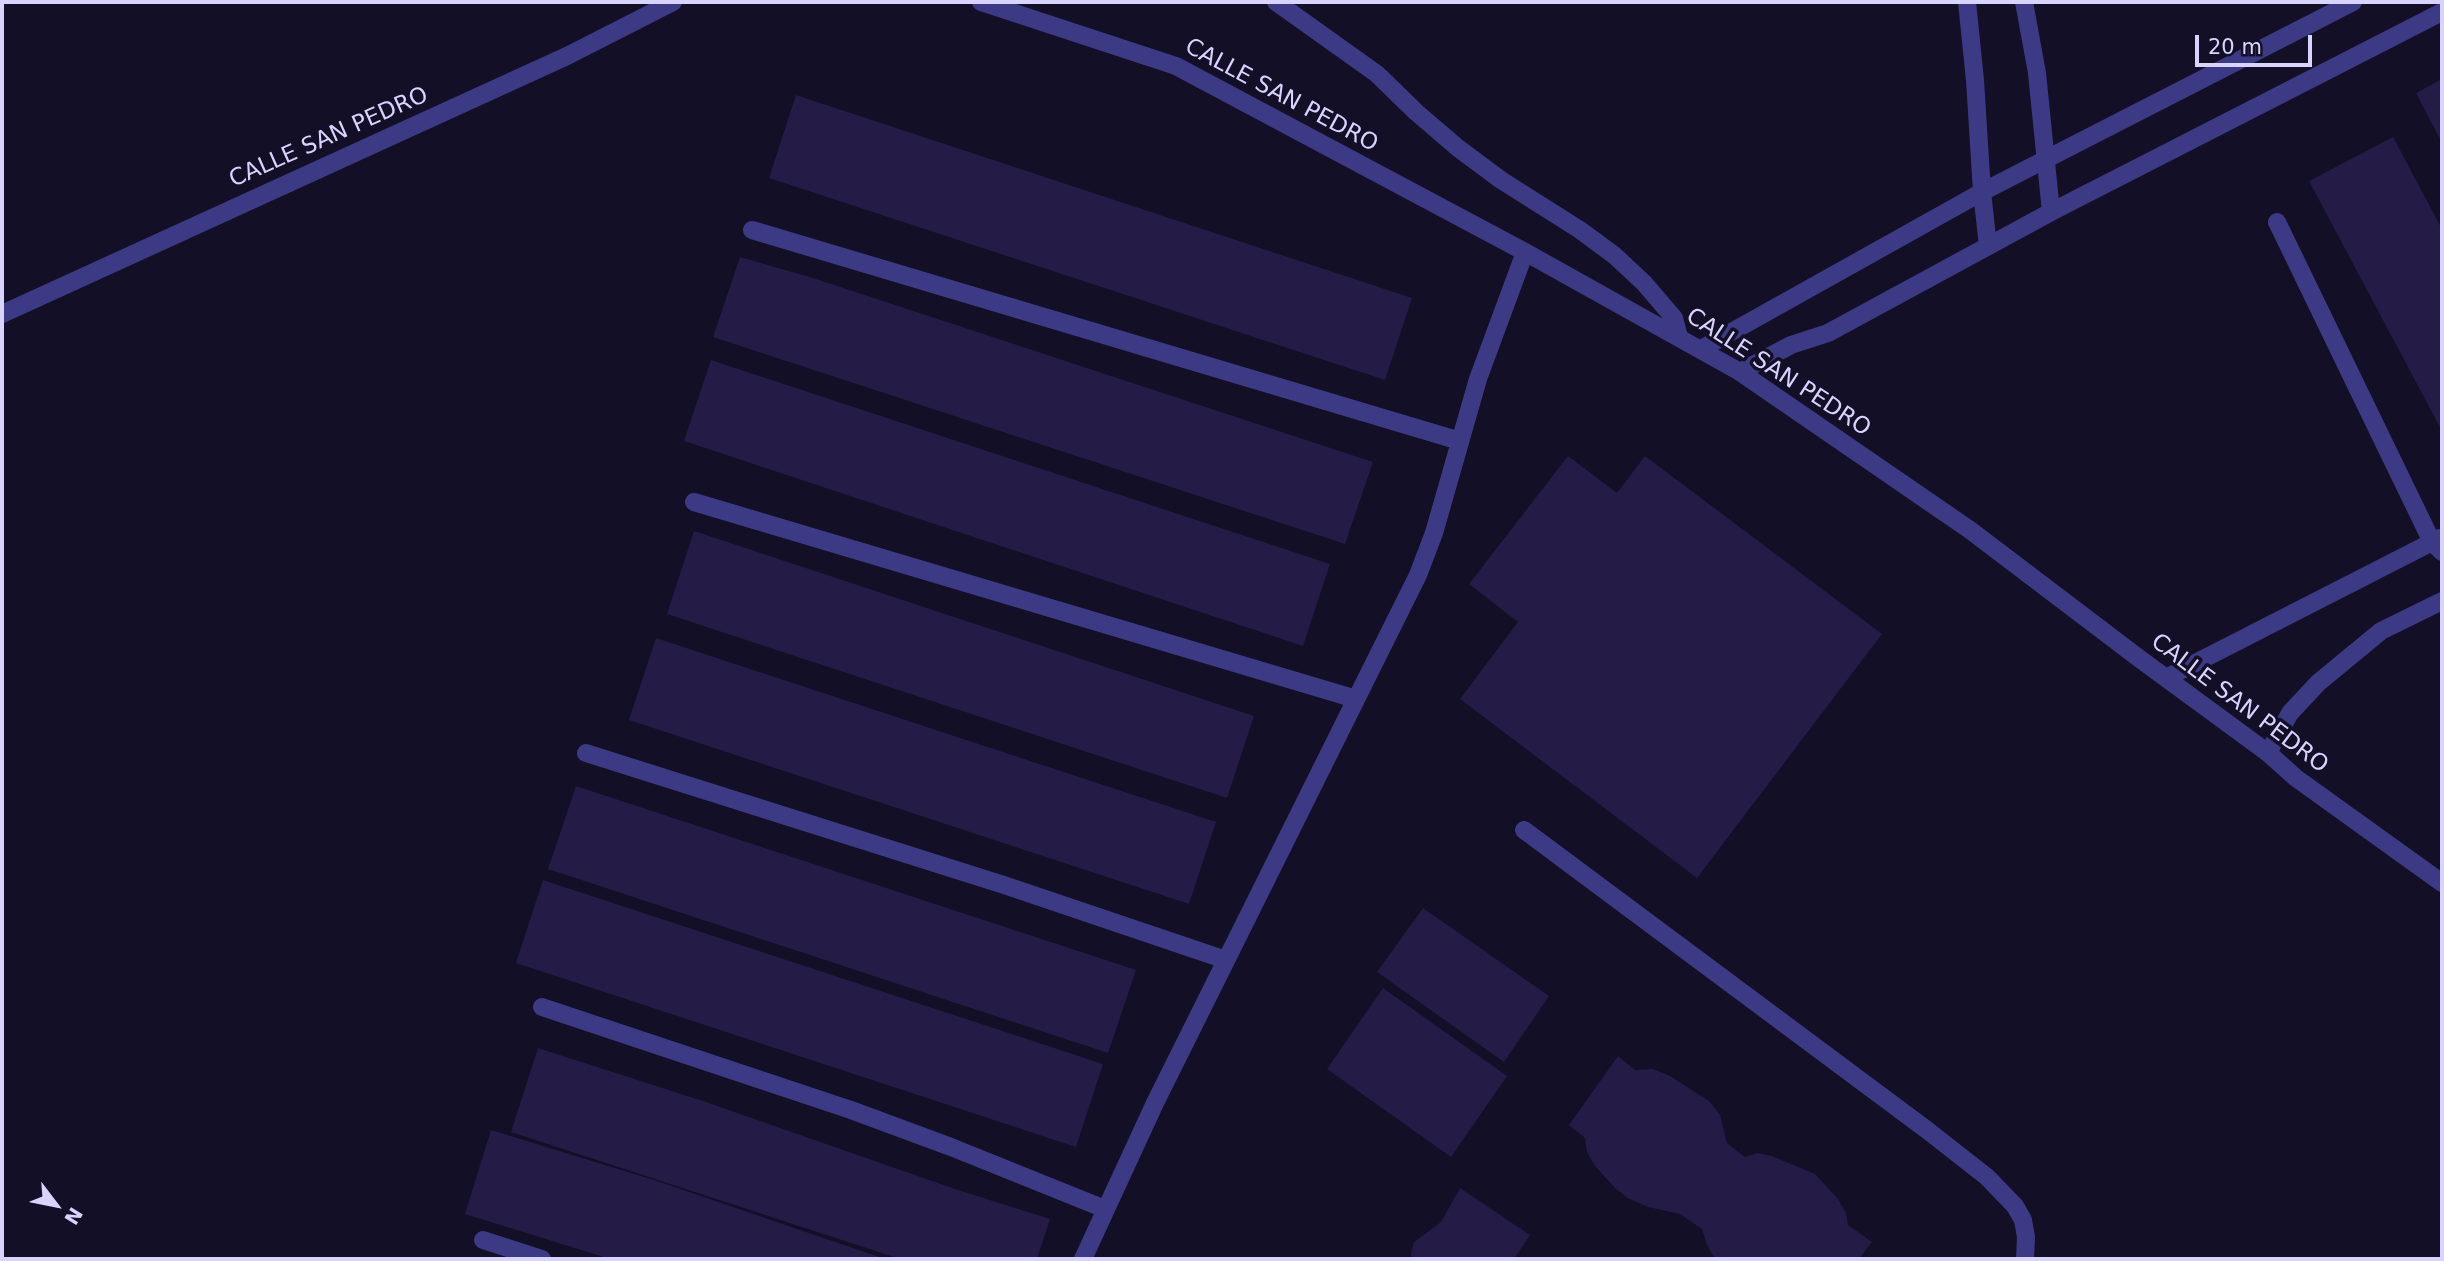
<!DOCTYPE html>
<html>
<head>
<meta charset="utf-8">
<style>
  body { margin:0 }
  #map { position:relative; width:2444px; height:1261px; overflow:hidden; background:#130f26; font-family:"DejaVu Sans",sans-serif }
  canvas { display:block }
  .frame { position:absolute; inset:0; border:4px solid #d9d4ff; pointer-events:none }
  .north { position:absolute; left:21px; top:1170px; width:70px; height:70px; -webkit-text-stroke:5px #130f26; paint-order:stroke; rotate:122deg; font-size:19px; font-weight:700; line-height:28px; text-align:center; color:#d9d4ff }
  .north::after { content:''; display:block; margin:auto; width:24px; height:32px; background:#d9d4ff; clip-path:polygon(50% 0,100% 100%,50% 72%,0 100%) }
  .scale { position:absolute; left:2195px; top:35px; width:117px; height:32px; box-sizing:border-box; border:4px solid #d9d4ff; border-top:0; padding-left:9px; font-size:21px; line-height:24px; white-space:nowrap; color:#d9d4ff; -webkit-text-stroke:5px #130f26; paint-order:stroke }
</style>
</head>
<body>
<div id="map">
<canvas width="2444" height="1261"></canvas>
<div class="frame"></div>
<div class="north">N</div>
<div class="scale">20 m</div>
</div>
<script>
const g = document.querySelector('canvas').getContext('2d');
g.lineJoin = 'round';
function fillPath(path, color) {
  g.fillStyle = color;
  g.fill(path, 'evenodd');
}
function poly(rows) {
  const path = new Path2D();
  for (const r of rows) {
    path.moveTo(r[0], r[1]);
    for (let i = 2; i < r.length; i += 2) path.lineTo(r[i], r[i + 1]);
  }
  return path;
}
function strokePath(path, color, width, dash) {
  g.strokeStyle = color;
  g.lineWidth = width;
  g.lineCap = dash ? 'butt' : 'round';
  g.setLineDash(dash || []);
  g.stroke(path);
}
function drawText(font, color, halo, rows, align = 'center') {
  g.font = font + ' "DejaVu Sans",sans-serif';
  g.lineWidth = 7;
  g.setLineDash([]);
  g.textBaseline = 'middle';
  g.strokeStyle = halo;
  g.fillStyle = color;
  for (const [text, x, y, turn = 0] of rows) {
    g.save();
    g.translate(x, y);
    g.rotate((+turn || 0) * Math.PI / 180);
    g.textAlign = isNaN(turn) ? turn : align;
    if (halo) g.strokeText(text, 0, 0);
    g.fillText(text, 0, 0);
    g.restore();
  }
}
const building = poly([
  [2442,79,2442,143,2416,93],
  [796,95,1412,298,1385,380,769,178],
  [2393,137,2442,229,2442,431,2309,181],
  [740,257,813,278,1373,462,1345,544,713,337],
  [711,360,1330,564,1303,646,684,441],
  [1568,456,1617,493,1645,456,1882,634,1697,878,1460,699,1518,622,1469,584],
  [694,531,1254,716,1227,798,667,614],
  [656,638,1216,822,1189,904,629,720],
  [576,786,1136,970,1108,1053,548,869],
  [543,880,1103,1064,1076,1147,516,963],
  [1423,908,1549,996,1504,1062,1377,972],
  [1383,988,1507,1076,1451,1157,1327,1069],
  [538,1048,703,1101,955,1189,1050,1219,1037,1259,900,1259,511,1132],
  [1618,1056,1635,1070,1653,1069,1670,1076,1709,1101,1720,1115,1727,1143,1745,1157,1757,1153,1772,1156,1815,1174,1838,1199,1846,1213,1848,1225,1872,1242,1859,1259,1715,1259,1707,1245,1702,1229,1680,1214,1648,1207,1628,1198,1616,1189,1595,1166,1587,1152,1585,1138,1569,1125],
  [491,1130,657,1181,885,1259,610,1259,465,1214],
  [1460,1188,1530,1235,1514,1259,1412,1259,1411,1254,1414,1242,1441,1222]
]);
const street = poly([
  [981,2,1176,66,1525,252,1740,372,1970,530,2140,659,2268,753,2296,778,2442,883],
  [1276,2,1377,74,1416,112,1458,148,1501,180,1580,230,1614,255,1644,283,1674,318,1679,337],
  [1967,2,1975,80,1982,192,1988,246],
  [2024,2,2037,73,2051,212],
  [2277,222,2432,542,2442,552],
  [752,230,1460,441],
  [2,314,567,56,673,2],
  [1701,349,1982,192,2353,2],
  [1740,372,1791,345,1828,333,2051,212,2442,12],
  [694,502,1356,699],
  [2166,678,2440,538],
  [586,753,1004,885,1226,960],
  [2268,753,2290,713,2318,683,2381,631,2442,601],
  [1524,830,1927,1130,1987,1177,2015,1206,2023,1220,2026,1237,2025,1259],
  [542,1007,851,1110,951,1147,1105,1209],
  [483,1240,542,1259],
  [1083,1259,1155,1103,1418,575,1434,533,1478,379,1525,252]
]);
const streetNames = [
  ["CALLE SAN PEDRO",1281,96,28],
  ["CALLE SAN PEDRO",329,138,-24],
  ["CALLE SAN PEDRO",1778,373,33],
  ["CALLE SAN PEDRO",2239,704,37]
];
fillPath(building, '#241b47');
strokePath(street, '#3d3a85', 18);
drawText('23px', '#d9d4ff', '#130f26', streetNames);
</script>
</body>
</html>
